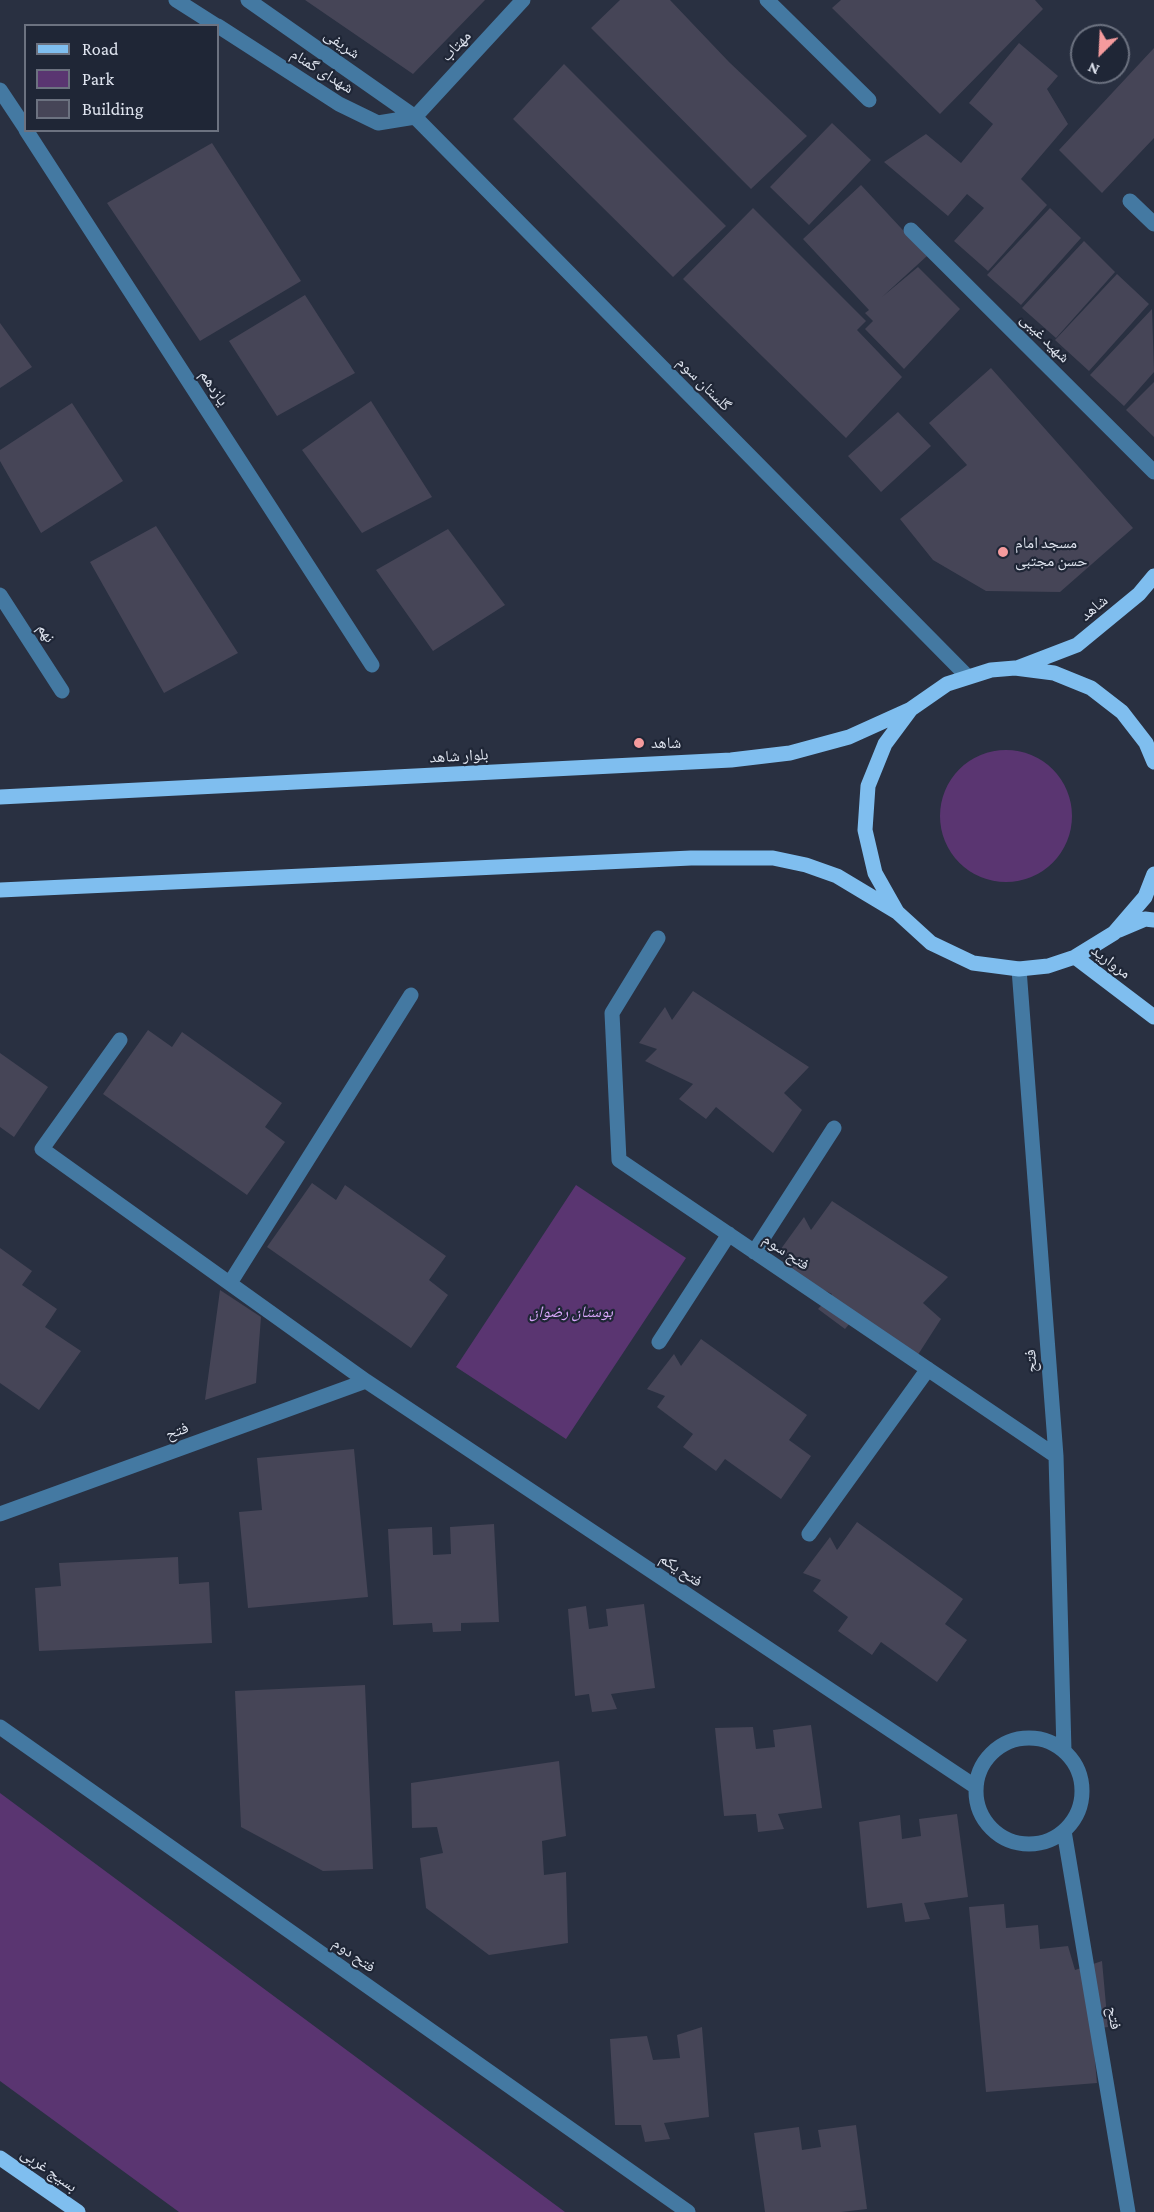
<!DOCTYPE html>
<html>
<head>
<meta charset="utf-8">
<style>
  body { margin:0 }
  #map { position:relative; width:1154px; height:2212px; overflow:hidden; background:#293041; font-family:"Crimson Pro",serif }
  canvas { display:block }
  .legend { position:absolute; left:24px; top:24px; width:195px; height:108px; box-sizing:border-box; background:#1f2636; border:2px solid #6c7280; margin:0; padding:8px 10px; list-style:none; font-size:18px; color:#dfe4ef }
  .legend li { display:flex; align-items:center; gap:12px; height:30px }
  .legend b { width:30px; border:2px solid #6c7280 }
  .north { position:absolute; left:1070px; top:24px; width:60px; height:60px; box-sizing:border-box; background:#1f2636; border:2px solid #6c7280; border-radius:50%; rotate:204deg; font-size:16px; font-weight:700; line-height:24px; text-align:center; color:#dfe4ef }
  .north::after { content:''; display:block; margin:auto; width:21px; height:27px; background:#f59b9d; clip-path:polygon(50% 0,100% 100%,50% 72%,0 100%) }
</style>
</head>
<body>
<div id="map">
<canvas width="1154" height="2212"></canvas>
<ul class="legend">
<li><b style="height:8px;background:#7fbeef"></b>Road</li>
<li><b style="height:16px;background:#5a3571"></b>Park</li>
<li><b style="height:16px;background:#464557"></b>Building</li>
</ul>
<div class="north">N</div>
</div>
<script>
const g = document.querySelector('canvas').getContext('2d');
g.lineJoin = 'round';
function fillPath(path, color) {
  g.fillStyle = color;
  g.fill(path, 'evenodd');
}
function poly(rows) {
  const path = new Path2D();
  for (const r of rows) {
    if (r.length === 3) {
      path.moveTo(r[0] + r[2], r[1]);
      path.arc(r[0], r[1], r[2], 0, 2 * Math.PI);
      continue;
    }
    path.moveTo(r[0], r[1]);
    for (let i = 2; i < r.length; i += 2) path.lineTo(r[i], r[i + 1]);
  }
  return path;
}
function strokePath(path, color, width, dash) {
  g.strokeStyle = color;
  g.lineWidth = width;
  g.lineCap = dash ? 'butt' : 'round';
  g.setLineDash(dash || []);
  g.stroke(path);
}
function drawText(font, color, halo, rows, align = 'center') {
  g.font = font + ' "Crimson Pro","Noto Naskh Arabic",serif';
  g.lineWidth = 4.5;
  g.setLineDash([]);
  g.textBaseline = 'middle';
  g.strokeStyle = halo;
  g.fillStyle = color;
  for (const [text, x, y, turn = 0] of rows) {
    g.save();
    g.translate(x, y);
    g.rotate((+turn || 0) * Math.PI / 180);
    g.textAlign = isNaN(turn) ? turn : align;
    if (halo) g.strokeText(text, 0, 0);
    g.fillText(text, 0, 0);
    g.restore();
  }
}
const green = poly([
  [1006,816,66],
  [576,1185,686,1258,566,1439,456,1367],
  [0,1793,565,2212,179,2212,0,2081]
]);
const building = poly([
  [305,0,485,0,413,74],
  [620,0,670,0,729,62,807,136,751,189,591,28],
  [841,0,1035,0,1043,9,940,114,832,8],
  [1019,43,1058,76,1047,89,1068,124,1021,179,1047,205,988,271,954,241,984,208,967,194,948,216,884,162,926,134,961,163,993,124,969,103],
  [1154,48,1154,138,1102,193,1059,150],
  [564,64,726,226,673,277,513,119],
  [832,123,871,160,809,225,770,187],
  [212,143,301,281,200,341,107,203],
  [861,185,927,256,882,297,918,267,960,309,904,369,865,329,873,321,865,313,869,310,803,239],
  [753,208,866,321,857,330,902,377,846,438,683,279],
  [1050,208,1081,238,1021,305,987,275],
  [1084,241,1115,272,1056,338,1022,308],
  [1117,274,1149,304,1089,371,1055,340],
  [305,295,355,373,277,416,229,341],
  [1152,309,1154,372,1124,406,1090,375],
  [0,323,32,367,0,388],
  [991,368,1133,528,1060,592,986,591,933,560,900,519,967,465,929,423],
  [1154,382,1154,437,1126,410],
  [371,401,432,497,362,533,302,450],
  [72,403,123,481,41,533,0,461,0,450],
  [898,412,931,446,881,492,848,456],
  [156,526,238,653,164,693,90,562],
  [448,529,505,605,433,651,376,570],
  [693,991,809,1067,784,1093,802,1110,773,1153,716,1107,706,1119,679,1099,693,1084,645,1061,657,1049,639,1043,665,1007,672,1020],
  [148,1030,172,1047,182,1032,282,1103,265,1127,285,1142,247,1195,103,1094],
  [0,1053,48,1087,14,1137,0,1127],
  [312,1183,336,1200,345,1185,446,1256,429,1280,448,1295,411,1348,267,1247],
  [832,1201,948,1277,923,1303,941,1319,912,1364,855,1317,845,1329,818,1309,832,1294,784,1271,796,1259,778,1253,804,1217,811,1230],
  [0,1248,32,1271,22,1285,57,1309,45,1327,81,1351,39,1410,0,1383],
  [220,1290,261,1317,256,1383,205,1400],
  [701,1339,807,1415,789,1440,811,1456,781,1499,725,1459,716,1471,683,1447,693,1434,657,1407,665,1396,647,1389,674,1354,681,1366],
  [354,1449,368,1597,248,1608,239,1512,262,1510,257,1458],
  [857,1522,963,1599,945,1624,967,1640,937,1682,881,1642,872,1655,838,1631,848,1617,813,1591,821,1580,803,1573,830,1537,837,1550],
  [494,1524,499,1622,461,1623,461,1631,433,1632,432,1623,393,1625,388,1529,432,1527,433,1555,451,1554,450,1527],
  [178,1557,179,1584,209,1582,212,1643,39,1651,35,1588,61,1586,59,1563],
  [644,1604,655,1688,611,1694,617,1709,592,1712,589,1694,575,1696,568,1609,586,1606,589,1629,608,1626,606,1609],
  [365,1685,373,1869,323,1871,241,1827,235,1691],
  [811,1725,822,1808,778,1814,784,1829,758,1832,756,1814,724,1816,715,1728,753,1727,756,1749,775,1747,773,1730],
  [559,1761,566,1836,542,1841,544,1875,566,1872,568,1943,489,1955,426,1908,420,1858,443,1853,437,1827,412,1828,411,1783],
  [957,1814,968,1897,924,1903,930,1919,905,1922,902,1903,867,1908,859,1822,900,1815,902,1839,921,1836,919,1819],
  [1004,1904,1006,1928,1038,1925,1040,1949,1068,1946,1075,1970,1102,1961,1108,2027,1092,2029,1097,2083,986,2092,969,1907],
  [702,2027,709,2117,664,2123,670,2139,645,2142,641,2125,615,2125,610,2039,647,2036,653,2060,680,2058,677,2035],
  [856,2125,867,2209,841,2212,765,2212,754,2133,799,2127,802,2150,821,2147,818,2130]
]);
const minor = poly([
  [176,0,217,26],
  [248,0,415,117,967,676],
  [767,0,869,100],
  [218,26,339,104,378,123,415,117],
  [0,90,26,129],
  [415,117,523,0],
  [26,130,372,665],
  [1130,201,1154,224],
  [911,230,1154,472],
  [0,595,62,691],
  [658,938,612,1013,619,1160,1056,1456],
  [1019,969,1056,1456,1064,1751],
  [120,1040,42,1149,366,1381,976,1787],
  [754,1252,834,1128],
  [230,1283,411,995],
  [659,1342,729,1234],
  [0,1514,366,1381],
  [809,1534,928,1369],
  [0,1727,688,2212],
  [1029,1791,53],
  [1064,1831,1128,2212]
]);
const major = poly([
  [1017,668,1077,645,1139,594,1154,576],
  [1154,762,1146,743,1122,712,1091,688,1054,673,1015,668,991,670,947,684,911,709,885,744,868,786,865,830,875,873,897,912,931,943,973,963,1019,969,1048,966,1075,957,1114,933,1145,897,1154,874],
  [0,797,731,760,790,753,849,737,911,709],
  [0,890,691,858,773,858,806,865,837,876,897,912],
  [1119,930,1145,919,1154,920],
  [1075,957,1154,1017],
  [0,2158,78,2212]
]);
const markers = [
  [1003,552,6,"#f59b9d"],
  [639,743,6,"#f59b9d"]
];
const streetNames = [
  ["شریفی",342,44,35],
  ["مهتاب",456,46,-47],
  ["شهدای گمنام",322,71,32],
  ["شهید غیبی",1045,338,45],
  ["گلستان سوم",704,384,45],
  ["یازدهم",214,388,57],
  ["شاهد",1094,608,-40],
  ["نهم",46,633,57],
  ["بلوار شاهد",459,756,-3],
  ["مروارید",1111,962,37],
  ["فتح سوم",786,1252,34],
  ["فتح",1031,1361,-94],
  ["فتح",177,1431,-20],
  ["فتح یکم",681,1570,34],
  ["فتح دوم",354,1955,35],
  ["فتح",1114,2018,81],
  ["بسیج غربی",49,2170,35]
];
const poiNames = [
  ["مسجد امام",1015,543],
  ["حسن مجتبی",1015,561],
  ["شاهد",651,743]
];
const parkNames = [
  ["بوستان رضوان",571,1312]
];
fillPath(green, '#5a3571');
fillPath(building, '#464557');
strokePath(minor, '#4479a2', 15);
strokePath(major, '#7fbeef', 15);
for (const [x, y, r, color] of markers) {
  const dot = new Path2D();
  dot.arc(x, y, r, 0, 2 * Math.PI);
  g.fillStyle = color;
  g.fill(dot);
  strokePath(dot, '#1f2636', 2);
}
drawText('16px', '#dfe4ef', '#1f2636', streetNames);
drawText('16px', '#dfe4ef', '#1f2636', poiNames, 'left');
drawText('italic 16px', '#daa8fc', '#1f2636', parkNames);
</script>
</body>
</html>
